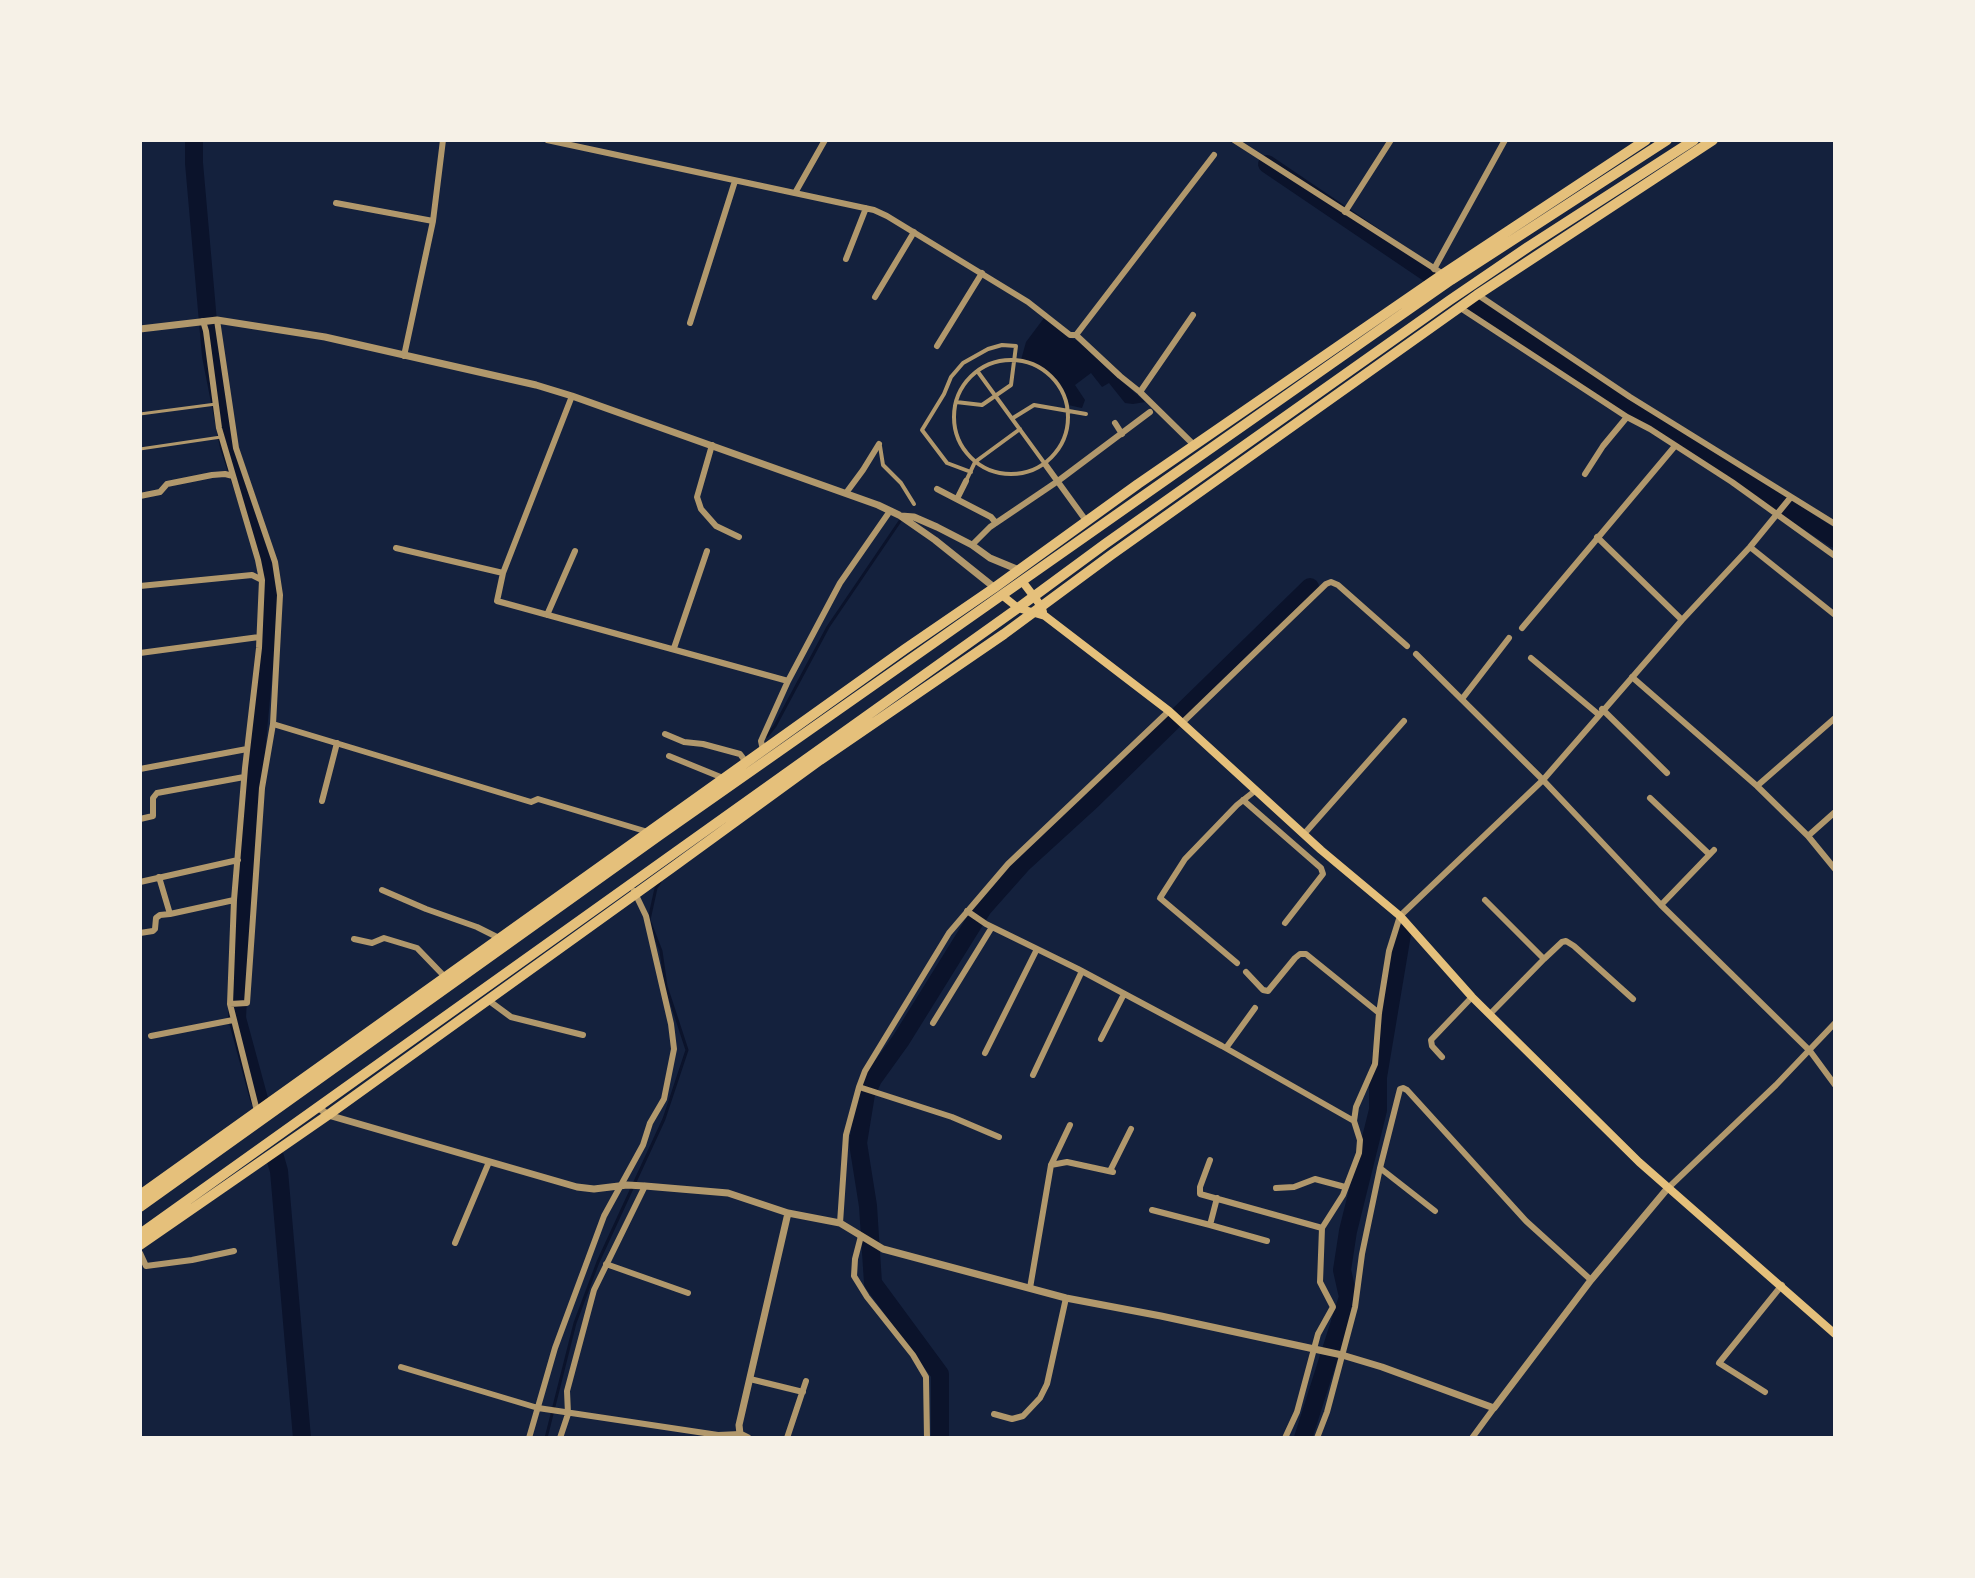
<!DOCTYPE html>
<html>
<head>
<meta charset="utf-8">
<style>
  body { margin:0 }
  #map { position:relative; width:1975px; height:1578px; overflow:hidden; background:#14213d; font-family:Rubik,sans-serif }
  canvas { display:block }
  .frame { position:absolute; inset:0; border:142px solid #f6f1e7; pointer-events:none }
</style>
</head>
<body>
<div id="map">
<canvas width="1975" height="1578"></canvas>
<div class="frame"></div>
</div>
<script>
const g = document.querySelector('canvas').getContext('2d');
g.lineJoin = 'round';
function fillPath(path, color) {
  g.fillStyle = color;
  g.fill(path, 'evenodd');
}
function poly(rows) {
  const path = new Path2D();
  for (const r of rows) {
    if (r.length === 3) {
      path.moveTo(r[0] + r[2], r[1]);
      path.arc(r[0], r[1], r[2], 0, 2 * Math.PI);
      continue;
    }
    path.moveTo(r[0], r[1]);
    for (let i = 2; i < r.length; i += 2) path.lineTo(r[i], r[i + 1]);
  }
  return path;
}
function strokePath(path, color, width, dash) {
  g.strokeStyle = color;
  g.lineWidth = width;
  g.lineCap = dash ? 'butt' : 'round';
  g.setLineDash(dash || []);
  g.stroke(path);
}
const water = poly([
  [1044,318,1070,338,1078,341,1145,402,1133,404,1125,403,1109,383,1102,387,1091,373,1075,385,1085,400,1082,408,1068,405,1061,388,1049,373,1039,366,1021,360,1026,342]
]);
const stream = poly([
  [767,736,775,726,828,627,900,521],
  [546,1438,575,1323,598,1262,664,1119,687,1050,666,986,661,951,649,920,656,888,660,882]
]);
const river = poly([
  [194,140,194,163,211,356,229,447,265,554,271,590,243,893,237,1018,259,1099],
  [1267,164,1428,273],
  [1472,303,1835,539],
  [275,1157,279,1171,302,1438],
  [940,1438,940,1374,873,1283,868,1206,858,1143,866,1094,873,1079,901,1040,983,908,1023,863,1092,800,1310,587],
  [1303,1438,1348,1297,1342,1270,1348,1231,1378,1110,1378,1077,1402,934]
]);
const service = poly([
  [140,414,216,404],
  [140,449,221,437]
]);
const pedestrian = poly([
  [1011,417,57],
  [978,372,1045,464],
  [956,402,982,405,1011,385,1016,346,1002,345,988,349,963,363,951,377,944,394,922,430,947,463,971,472],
  [1013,418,1034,405,1086,414],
  [880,446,883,465,901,483,914,504],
  [966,481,975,462,1020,429]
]);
const minor = poly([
  [547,140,874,210,887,216,1028,302,1070,335,1076,335,1120,376,1140,392,1195,446],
  [1234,140,1443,274],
  [795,193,825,140],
  [336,203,433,221],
  [1345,212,1391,140],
  [846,259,866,208],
  [1434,269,1505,140],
  [1478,295,1630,397,1835,524],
  [875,297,914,232],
  [1459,307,1627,417,1603,446,1585,474],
  [217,320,236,448,275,562,280,595,273,724,262,788,247,1003,230,1004],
  [203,321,206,331,219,428,258,560,262,580],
  [690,323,735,181],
  [1076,335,1214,155],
  [937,346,982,273],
  [404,356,433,221,443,140],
  [1140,392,1193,315],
  [572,396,503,573,497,601,788,681],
  [1627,417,1650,429,1732,482,1835,556],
  [1115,423,1122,434],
  [712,445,697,497,701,509,716,526,739,537],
  [1045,464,1087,522],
  [937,489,991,517,996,523],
  [846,493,863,470,879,444],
  [140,496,160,492,167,484,212,475,225,474,233,476],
  [957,499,966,481],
  [1597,537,1682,620],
  [972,545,990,527,1058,481,1150,412],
  [1750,547,1835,615],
  [396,548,503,573],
  [140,586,252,575,262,580,259,648,245,768,234,900,230,1004,257,1111],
  [547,615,575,551],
  [1522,628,1675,446],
  [674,648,707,551],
  [140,653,259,637],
  [1416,654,1543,780,1661,905,1810,1051,1835,1085],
  [1531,658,1598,714],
  [1632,677,1757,786,1808,836,1835,869],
  [1462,699,1509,638],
  [1602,709,1667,773],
  [1182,723,1326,584,1331,582,1338,585,1407,646],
  [273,724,531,802,538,799,648,832],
  [665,734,684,742,703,744,740,754,746,762],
  [763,750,761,741,788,681,840,583,890,511],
  [669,756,723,778],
  [140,769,247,749],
  [1757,786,1835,718],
  [1650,798,1709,854],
  [1243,800,1321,868,1323,874,1285,923],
  [322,801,337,743],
  [140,819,153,816,153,798,157,793,244,777],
  [1304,834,1404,721],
  [1808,836,1835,812],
  [159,877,170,914,234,900],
  [140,882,238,860],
  [382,890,426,909,477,927,499,938],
  [1485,900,1544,959],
  [1661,905,1714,850],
  [967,911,986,924,1078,969,1222,1046,1354,1121],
  [140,933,153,931,155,929,156,918,160,915,170,914],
  [354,939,372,943,384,938,417,948,445,977],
  [1237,963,1160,898,1185,859,1237,805,1256,790],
  [1246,972,1263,990,1268,991,1295,958,1300,954,1306,954,1379,1013],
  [488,1000,511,1017,583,1035],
  [1490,1014,1544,959,1562,942,1566,941,1574,946,1633,999],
  [933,1023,992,927],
  [151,1036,233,1020],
  [1101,1039,1124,994],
  [1226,1048,1255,1008],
  [985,1053,1037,949],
  [1442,1057,1432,1046,1431,1040,1472,997],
  [1033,1075,1082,971],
  [859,1087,952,1117,999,1137],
  [1210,1160,1200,1187,1200,1194,1322,1228],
  [1051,1165,1067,1162,1113,1172],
  [1380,1168,1435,1211],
  [1110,1171,1131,1129],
  [1276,1188,1294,1187,1315,1179,1345,1187],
  [1667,1189,1776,1085,1835,1023],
  [1152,1210,1210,1225,1217,1198],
  [840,1223,846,1135,859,1087,865,1071,949,933,1008,864,1169,711],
  [1210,1225,1267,1241],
  [861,1236,855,1259,854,1276,867,1297,913,1355,926,1377,927,1438],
  [455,1243,489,1162],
  [140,1253,146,1266,192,1260,234,1251],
  [606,1264,688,1293],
  [1030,1288,1051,1165,1070,1125],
  [401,1367,538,1408,718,1435,740,1434],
  [750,1379,803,1392],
  [1765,1392,1719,1363,1782,1285],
  [994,1414,1012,1419,1023,1416,1040,1398,1047,1384,1066,1298],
  [529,1438,555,1348,604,1216,643,1145,650,1123,664,1099,674,1049,671,1024,646,916,634,891],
  [560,1438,568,1414,567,1391,594,1290,645,1186],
  [787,1438,806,1381],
  [1285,1438,1297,1412,1318,1334,1333,1307,1320,1282,1322,1228,1343,1195,1359,1153,1360,1140,1354,1121,1356,1107,1375,1064,1379,1013,1389,951,1400,916,1543,780,1682,620,1750,547,1791,497],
  [1317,1438,1327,1412,1355,1307,1362,1254,1380,1168,1400,1089,1403,1088,1407,1090,1526,1221,1591,1280],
  [1472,1438,1494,1408]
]);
const tertiary = poly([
  [140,329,217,320,325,337,536,385,572,396,878,505,899,515,935,540,995,588],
  [901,516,914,517,937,527,972,545,990,558,1019,570],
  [318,1107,328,1115,577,1187,594,1189,627,1185,645,1186,728,1193,788,1213,840,1223,883,1249,1066,1298,1161,1316,1342,1355,1382,1367,1494,1408,1591,1280,1667,1189],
  [748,1438,740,1434,739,1425,788,1213]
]);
const secondary = poly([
  [1022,581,1041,606,1043,612],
  [1003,596,1018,608,1045,616,1169,711,1321,850,1400,916,1472,997,1639,1162,1835,1334]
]);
const trunk = poly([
  [140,1195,905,649,994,588,1138,484,1443,274,1646,140],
  [140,1207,660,835,1388,324,1451,280,1667,140],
  [140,1234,1018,608,1105,544,1450,300,1528,247,1694,140],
  [140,1245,328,1115,673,867,820,760,1004,634,1111,555,1477,295,1713,140]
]);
fillPath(water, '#0b132b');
strokePath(stream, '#0b132b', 3);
strokePath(river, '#0b132b', 18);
strokePath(service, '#b1986c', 3);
strokePath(pedestrian, '#b1986c', 4);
strokePath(minor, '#b1986c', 6);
strokePath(tertiary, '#b1986c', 7);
strokePath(secondary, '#e5c07b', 8);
strokePath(trunk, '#e5c07b', 10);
</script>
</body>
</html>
